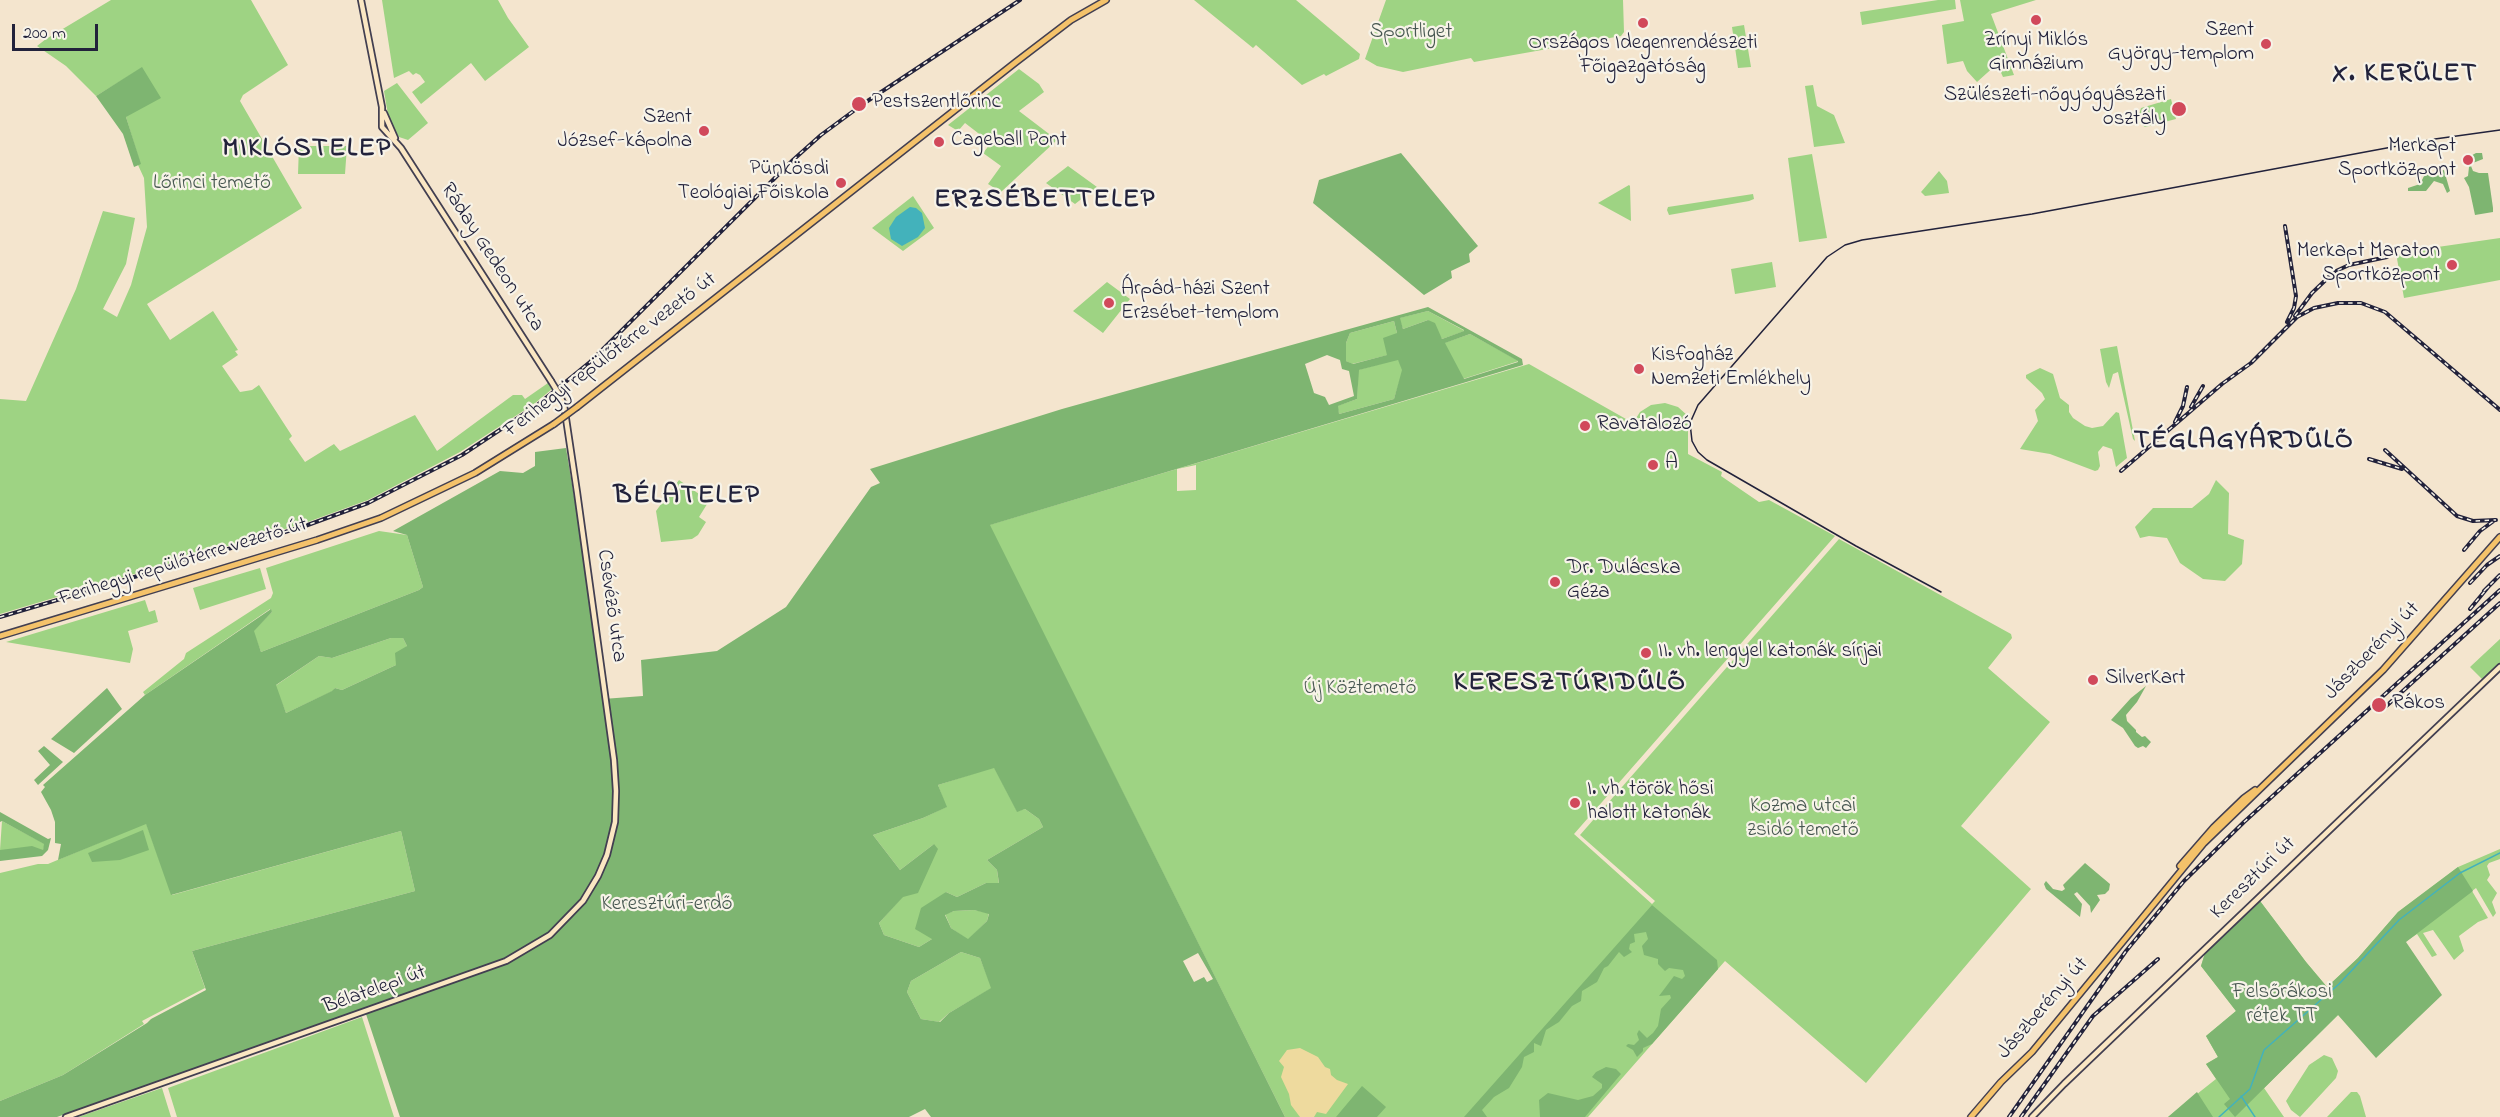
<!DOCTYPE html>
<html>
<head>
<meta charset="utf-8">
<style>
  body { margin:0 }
  #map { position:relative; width:2500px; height:1117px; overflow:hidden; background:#f4e5ce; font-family:"Indie Flower",sans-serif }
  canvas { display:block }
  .scale { position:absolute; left:12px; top:24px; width:86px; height:27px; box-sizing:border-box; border:3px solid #22223b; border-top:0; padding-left:8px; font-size:18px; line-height:21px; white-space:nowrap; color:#22223b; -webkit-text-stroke:4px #f7f3e8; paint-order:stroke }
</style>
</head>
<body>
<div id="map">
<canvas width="2500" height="1117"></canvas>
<div class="scale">200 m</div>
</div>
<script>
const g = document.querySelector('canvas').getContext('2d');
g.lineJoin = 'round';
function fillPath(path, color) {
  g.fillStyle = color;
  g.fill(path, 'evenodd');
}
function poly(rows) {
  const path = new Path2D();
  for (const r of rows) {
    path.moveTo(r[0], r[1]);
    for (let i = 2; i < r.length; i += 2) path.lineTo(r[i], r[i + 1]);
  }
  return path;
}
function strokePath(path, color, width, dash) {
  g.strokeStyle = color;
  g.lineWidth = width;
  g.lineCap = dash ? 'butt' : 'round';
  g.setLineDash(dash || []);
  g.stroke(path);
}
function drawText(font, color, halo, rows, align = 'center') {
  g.font = font + ' "Indie Flower",sans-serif';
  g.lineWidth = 4.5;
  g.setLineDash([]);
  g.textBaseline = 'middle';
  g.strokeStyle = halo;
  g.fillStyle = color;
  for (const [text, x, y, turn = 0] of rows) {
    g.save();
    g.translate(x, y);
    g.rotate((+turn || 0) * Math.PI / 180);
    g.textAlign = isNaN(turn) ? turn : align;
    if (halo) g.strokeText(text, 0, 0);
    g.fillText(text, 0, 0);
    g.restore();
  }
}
const green = poly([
  [111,0,251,0,288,65,243,95,240,101,302,208,147,304,170,340,213,311,238,350,235,351,238,355,222,366,240,392,252,390,259,385,292,436,289,439,305,462,334,444,340,451,415,415,437,451,513,395,522,395,525,399,548,383,552,389,534,404,460,452,368,500,305,523,0,614,0,399,26,401,76,289,103,211,135,218,126,264,103,309,117,317,131,285,147,227,144,178,138,165,140,163,126,117,142,68,96,96,66,66,37,46,46,39],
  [382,0,498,0,508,18,529,47,485,81,471,63,421,104,412,92,425,82,420,75,416,73,413,75,409,71,394,78],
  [1194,0,1296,0,1360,54,1359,59,1326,76,1324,74,1302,85,1256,45,1253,48],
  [1386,0,1623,0,1624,32,1621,36,1474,62,1471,58,1403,72,1377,66,1365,59],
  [1938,0,1955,0,1956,9,1862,25,1860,12],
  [1960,0,2036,0,1991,14,2014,75,2003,77,1997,64,1977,82,1967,71,1963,61,1947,64,1942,25,1964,21],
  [1744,25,1751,67,1738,68,1732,27],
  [1019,69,1039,84,1044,92,1019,111,1057,140,1001,192,988,184,1001,166,983,153,991,143,965,123,958,131,948,125],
  [397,83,428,123,408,140,399,137,389,121,384,91],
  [1813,85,1817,106,1834,115,1845,143,1814,147,1805,86],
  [2171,99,2176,119,2145,127,2137,121,2141,108],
  [299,146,347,146,345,174,298,174],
  [1812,154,1827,238,1799,242,1788,158],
  [1068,166,1097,187,1075,204,1046,183],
  [1939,171,1947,181,1949,193,1925,196,1921,192],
  [1629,185,1630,186,1631,221,1598,203],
  [1753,194,1754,199,1749,201,1669,215,1667,210,1668,207],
  [913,196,934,228,903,251,872,228],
  [2500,238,2500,280,2404,298,2396,253],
  [1772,262,1776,287,1735,294,1731,269],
  [1107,282,1130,299,1103,333,1073,311],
  [1428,311,1465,331,1442,339,1428,320,1403,329,1399,318],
  [1394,321,1397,333,1388,355,1352,364,1346,361,1346,343,1350,333],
  [1470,334,1519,361,1463,379,1444,343],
  [2117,346,2135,441,2133,439,2118,372,2113,374,2109,388,2106,382,2100,349],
  [1398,359,1403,370,1394,399,1339,414,1337,406,1357,399,1358,370],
  [1529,364,1633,423,1640,412,1651,405,1665,403,1678,407,1688,416,1688,454,1722,472,1721,476,1759,502,1769,500,1835,536,1574,834,1652,904,1655,901,1580,835,1839,539,2011,634,2012,638,1988,668,2050,722,1961,826,2031,889,1866,1083,1725,961,1588,1117,1285,1117,989,525],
  [1196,465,1196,490,1177,491,1177,469],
  [2040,368,2053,374,2060,398,2069,405,2069,412,2073,418,2085,426,2092,428,2103,426,2116,412,2119,413,2127,458,2116,467,2112,449,2103,446,2098,452,2100,466,2098,470,2095,471,2050,454,2020,449,2038,421,2035,410,2045,399,2042,393,2026,378,2026,375],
  [679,480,709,501,699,517,706,522,698,535,692,539,661,542,656,511],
  [2216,480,2229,493,2228,534,2244,540,2242,564,2225,581,2203,579,2180,563,2167,538,2149,536,2140,538,2135,527,2153,508,2192,508,2209,494],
  [379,531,407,535,423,587,419,590,261,652,253,631,272,612,270,609,145,695,143,692,184,659,186,653,271,598,273,593,266,568],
  [260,568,266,589,200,610,193,588],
  [145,600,149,612,155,610,158,622,128,631,133,649,130,663,6,642],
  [391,638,403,638,407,646,396,665,342,690,335,688,333,691,286,713,275,686,319,656,332,658],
  [2500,639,2500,666,2479,686,2482,679,2470,667],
  [994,767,1017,811,1025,809,1039,819,1043,827,987,860,997,870,999,884,986,883,957,897,946,892,932,939,919,947,884,935,879,923,903,896,934,844,900,870,873,835,923,818,946,807,938,785],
  [2,821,45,844,43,850,0,850],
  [146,823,172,895,401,831,415,891,192,951,205,988,142,1021,144,1024,63,1075,0,1101,0,873,38,864,48,864],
  [2500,849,2500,859,2489,863,2487,866,2490,875,2487,880,2497,893,2492,902,2496,913,2493,917,2476,888,2472,891,2488,918,2478,922,2459,936,2464,951,2454,960,2433,930,2423,933,2437,955,2432,957,2417,934,2405,942,2339,1014,2264,1088,2284,1117,2168,1117,2216,1079,2206,1064,2218,1057,2206,1036,2236,1011,2201,966,2206,950,2260,901,2306,962,2327,987,2358,958,2398,912,2458,867],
  [974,910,989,913,987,921,968,940,951,928,945,914,954,911],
  [961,952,980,958,992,988,949,1013,939,1022,921,1019,907,992,911,981],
  [362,1017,394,1117,177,1117,168,1088],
  [2324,1055,2332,1058,2338,1071,2336,1078,2300,1117,2291,1110,2286,1101,2309,1065],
  [162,1088,171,1117,77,1117,81,1116],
  [2351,1092,2357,1092,2360,1096,2366,1117,2327,1117]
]);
const forest = poly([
  [142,67,161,98,126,117,141,164,134,167,123,134,96,96],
  [1401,153,1478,246,1469,254,1470,262,1451,271,1452,278,1424,295,1313,203,1319,180],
  [2476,153,2482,153,2483,159,2473,163,2471,166,2473,171,2479,173,2488,173,2493,208,2493,212,2475,215,2469,187,2464,178,2468,176,2469,167,2465,159],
  [2444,170,2450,191,2447,193,2443,184,2434,181,2426,191,2408,191,2408,188,2420,184,2425,174],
  [1428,307,1522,359,1523,365,990,525,1285,1117,931,1117,925,1109,909,1117,400,1117,364,1008,57,1117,0,1117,0,1101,63,1075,147,1023,151,1019,206,990,192,951,415,891,401,831,171,895,146,824,58,860,61,844,55,843,55,822,51,810,41,792,45,787,43,785,145,695,271,609,272,612,254,631,261,652,419,590,423,587,407,535,393,531,500,471,523,473,535,466,535,452,566,448,584,557,603,699,643,696,641,660,717,651,786,607,871,487,880,483,870,469,1062,409],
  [1428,311,1464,330,1464,331,1442,339,1435,323,1428,320,1403,329,1400,318],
  [1394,321,1397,333,1383,338,1387,355,1353,364,1346,361,1346,343,1350,333],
  [1470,334,1518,361,1518,362,1464,379,1445,343],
  [1327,355,1340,360,1342,369,1349,371,1354,396,1329,405,1325,397,1314,393,1305,364],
  [1398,360,1402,370,1394,399,1339,414,1338,406,1357,399,1359,370],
  [391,638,403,638,407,646,395,653,396,665,342,690,335,688,332,691,286,713,276,685,319,656,332,658],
  [994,768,1017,812,1025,809,1039,819,1043,827,987,860,997,870,999,883,986,883,957,897,946,892,921,908,915,929,932,939,919,947,884,935,879,923,903,897,918,893,938,849,934,844,900,870,873,835,923,818,947,807,938,785],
  [974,910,989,914,987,921,968,939,951,928,945,915,954,911],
  [961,952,980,958,991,988,949,1013,940,1022,921,1019,907,992,911,981],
  [1198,953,1213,979,1207,982,1204,977,1194,982,1183,961],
  [2146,686,2137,702,2126,715,2127,721,2136,730,2136,732,2142,737,2145,736,2151,742,2146,748,2143,746,2138,748,2135,746,2123,728,2111,720,2131,698],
  [107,688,122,709,74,753,51,739],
  [44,746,63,762,38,785,34,780,50,765,38,751],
  [0,812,48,839,51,838,48,850,42,856,0,861,0,850,32,846,43,850,44,844,2,821,0,822],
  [143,830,149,850,120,860,92,862,88,853],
  [2085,863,2110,884,2109,890,2105,894,2097,895,2100,900,2091,913,2090,906,2077,892,2074,894,2082,904,2080,917,2046,889,2044,884,2046,881,2053,889,2062,891,2065,889,2063,885],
  [2458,867,2473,891,2406,942,2442,995,2376,1058,2338,1015,2235,1117,2224,1104,2230,1099,2206,1064,2218,1057,2206,1036,2236,1011,2201,966,2206,950,2260,901,2306,962,2327,987,2358,958,2398,912],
  [1652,905,1717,960,1718,969,1652,1044,1643,1048,1643,1051,1637,1057,1633,1050,1626,1046,1628,1044,1634,1045,1639,1040,1637,1034,1639,1030,1647,1038,1653,1033,1658,1026,1661,1009,1671,998,1670,995,1659,996,1674,976,1682,979,1685,976,1683,970,1669,968,1665,971,1658,964,1658,959,1644,955,1642,946,1648,939,1646,932,1634,934,1635,942,1630,944,1629,949,1632,952,1624,957,1619,952,1608,966,1604,968,1597,982,1582,991,1581,1001,1572,1006,1559,1022,1546,1030,1541,1046,1534,1043,1534,1052,1524,1057,1522,1067,1509,1088,1494,1097,1482,1110,1487,1117,1464,1117],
  [1606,1067,1616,1069,1621,1074,1585,1117,1540,1117,1539,1100,1548,1093,1578,1100,1593,1096,1602,1088,1602,1084,1592,1077,1596,1072],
  [1362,1086,1386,1107,1377,1117,1336,1117],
  [2197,1092,2213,1117,2168,1117]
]);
const sand = poly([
  [1300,1048,1318,1057,1325,1067,1330,1069,1331,1075,1337,1080,1348,1084,1326,1114,1317,1112,1314,1117,1300,1117,1291,1105,1289,1094,1281,1077,1284,1067,1279,1061,1287,1050]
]);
const water = poly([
  [910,207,916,208,922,213,925,228,918,237,902,246,891,239,889,228,896,217]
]);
const stream = poly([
  [2241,1096,2255,1117],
  [2219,1117,2250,1089,2264,1050,2339,984,2399,920,2460,873,2500,853]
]);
const secondary = poly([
  [361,0,382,107,382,127,401,148,551,381],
  [384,113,395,138],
  [66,1117,506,961,550,935,583,901,598,876,607,855,615,822,616,791,614,760,577,492,564,405,559,394],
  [2032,1117,2064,1084,2500,667]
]);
const primary = poly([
  [577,407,1016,62,1071,20,1106,0],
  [0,636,317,540,381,518,475,473,554,424],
  [2180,866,2214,827,2244,798,2255,790],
  [1971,1117,2001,1082,2032,1052,2204,843,2383,670,2500,537]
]);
const tram = poly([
  [1941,592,1856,546,1707,460,1698,452,1692,441,1690,423,1698,405,1827,257,1845,245,1862,240,2032,214,2435,139,2500,130]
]);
const rail = poly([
  [2285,226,2296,296,2294,308,2287,322],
  [2295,316,2312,293,2334,272,2349,265,2387,257],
  [2191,407,2203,386],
  [2175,422,2183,406,2187,387],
  [2385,450,2457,516,2473,521,2496,520],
  [2369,459,2402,469],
  [2121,471,2222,384,2251,363,2297,317,2314,308,2338,303,2361,303,2385,312,2500,410],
  [2464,550,2480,531,2495,520],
  [2470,583,2487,565,2500,556],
  [2484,591,2500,575],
  [2470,609,2489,586],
  [0,617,305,526,368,503,462,455,536,406,590,362,793,160,821,135,863,104,1020,0],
  [2383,709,2500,603],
  [2009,1117,2126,951,2184,881,2244,822,2500,590],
  [2021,1117,2093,1016,2158,959]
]);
const secondaryBridge = poly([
  [551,381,559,394]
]);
const primaryBridge = poly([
  [554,424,577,407]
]);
const markers = [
  [2036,20,6,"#d1495b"],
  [1643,23,6,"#d1495b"],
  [2266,44,6,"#d1495b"],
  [859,104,8,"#d1495b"],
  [2179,109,8,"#d1495b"],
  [704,131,6,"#d1495b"],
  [939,142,6,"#d1495b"],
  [2468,160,6,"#d1495b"],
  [841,183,6,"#d1495b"],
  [2452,265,6,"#d1495b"],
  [1109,303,6,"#d1495b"],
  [1639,369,6,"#d1495b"],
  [1585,426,6,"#d1495b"],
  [1653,465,6,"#d1495b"],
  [1555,582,6,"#d1495b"],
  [1646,653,6,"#d1495b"],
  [2093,680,6,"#d1495b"],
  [2379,705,8,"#d1495b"],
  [1575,803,6,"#d1495b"]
];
const poiNames = [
  ["Szent",2254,32,"right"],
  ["György-templom",2254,56,"right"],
  ["Zrínyi Miklós",2036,42,"center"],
  ["Gimnázium",2036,66,"center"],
  ["Országos Idegenrendészeti",1643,45,"center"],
  ["Főigazgatóság",1643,69,"center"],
  ["Szülészeti-nőgyógyászati",2166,97,"right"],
  ["osztály",2166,121,"right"],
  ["Pestszentlőrinc",872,104],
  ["Szent",692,119,"right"],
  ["József-kápolna",692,143,"right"],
  ["Cageball Pont",951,142],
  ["Merkapt",2456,148,"right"],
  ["Sportközpont",2456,172,"right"],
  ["Pünkösdi",829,171,"right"],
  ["Teológiai Főiskola",829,195,"right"],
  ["Merkapt Maraton",2440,253,"right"],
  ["Sportközpont",2440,277,"right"],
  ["Árpád-házi Szent",1121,291],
  ["Erzsébet-templom",1121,315],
  ["Kisfogház",1651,357],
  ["Nemzeti Emlékhely",1651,381],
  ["Ravatalozó",1597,426],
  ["A",1665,465],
  ["Dr. Dulácska",1567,570],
  ["Géza",1567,594],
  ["II. vh. lengyel katonák sírjai",1658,653],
  ["SilverKart",2105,680],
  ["Rákos",2392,705],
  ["I. vh. török hősi",1587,791],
  ["halott katonák",1587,815]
];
const parkNames = [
  ["Sportliget",1411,34],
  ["Lőrinci temető",212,185],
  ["Új Köztemető",1360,690],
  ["Kozma utcai",1803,808],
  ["zsidó temető",1803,832],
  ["Keresztúri-erdő",667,906],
  ["Felsőrákosi",2282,994],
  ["rétek TT",2282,1018]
];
const streetNames = [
  ["Ráday Gedeon utca",491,258,57],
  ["Ferihegyi repülőtérre vezető út",611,356,-37],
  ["Ferihegyi repülőtérre vezető út",183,563,-17],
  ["Csévéző utca",610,606,82],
  ["Jászberényi út",2373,652,-46],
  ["Keresztúri út",2254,879,-44],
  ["Bélatelepi út",375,991,-20],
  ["Jászberényi út",2044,1009,-49]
];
const districtNames = [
  ["X. KERÜLET",2405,76],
  ["MIKLÓSTELEP",307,151],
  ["ERZSÉBETTELEP",1045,202],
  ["TÉGLAGYÁRDŰLŐ",2244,443],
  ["BÉLATELEP",687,498],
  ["KERESZTÚRIDŰLŐ",1570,685]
];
fillPath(green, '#9ed383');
fillPath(forest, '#7eb571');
fillPath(sand, '#eeda9e');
fillPath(water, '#43b2bb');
strokePath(stream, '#43b2bb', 1.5);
strokePath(secondary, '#423f51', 8);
strokePath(primary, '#423f51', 8);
strokePath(secondary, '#fbe7c3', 4.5);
strokePath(primary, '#f4c26a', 5);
strokePath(tram, '#22223b', 1.5);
strokePath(rail, '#22223b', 4);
strokePath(rail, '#f7f3e8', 1.5, [4.5]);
strokePath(secondaryBridge, '#423f51', 8, []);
strokePath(primaryBridge, '#423f51', 8, []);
strokePath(secondaryBridge, '#fbe7c3', 4.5);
strokePath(primaryBridge, '#f4c26a', 5);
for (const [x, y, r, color] of markers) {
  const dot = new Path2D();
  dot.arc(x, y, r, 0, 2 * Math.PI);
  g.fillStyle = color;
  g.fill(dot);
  strokePath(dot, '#f7f3e8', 2);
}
drawText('21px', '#22223b', '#f7f3e8', poiNames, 'left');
drawText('21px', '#475751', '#f7f3e8', parkNames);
drawText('21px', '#22223b', '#f7f3e8', streetNames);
g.letterSpacing = '1.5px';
drawText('bold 27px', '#22223b', '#f7f3e8', districtNames);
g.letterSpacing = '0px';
</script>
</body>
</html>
